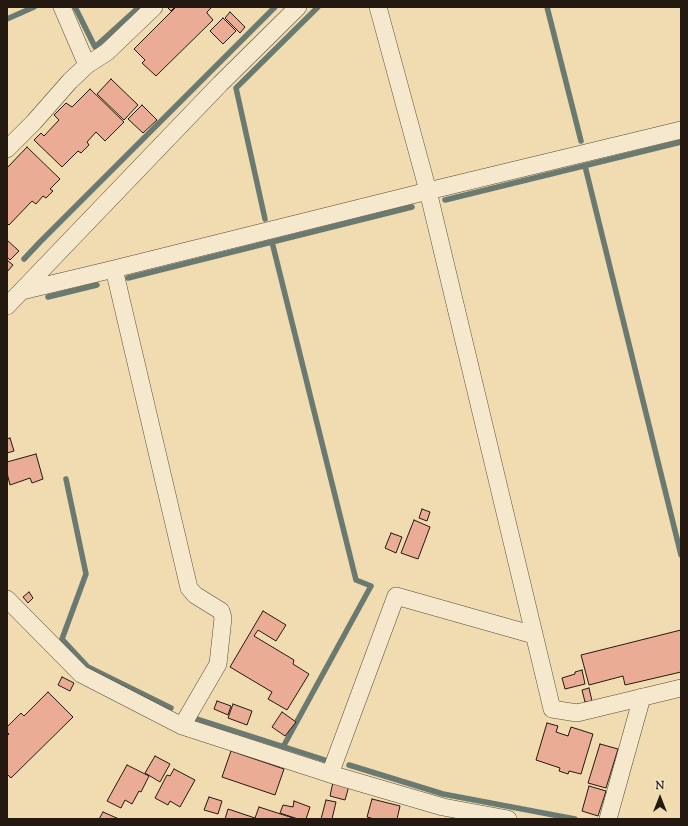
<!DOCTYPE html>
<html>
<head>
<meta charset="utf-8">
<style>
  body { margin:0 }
  #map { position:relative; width:688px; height:826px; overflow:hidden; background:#f0dcb0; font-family:"Sorts Mill Goudy",serif }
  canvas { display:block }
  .frame { position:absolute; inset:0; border:8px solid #241911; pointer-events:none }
  .north { position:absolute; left:640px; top:778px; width:40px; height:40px; -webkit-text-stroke:3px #f5e8cc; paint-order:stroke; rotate:0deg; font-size:11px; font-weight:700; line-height:16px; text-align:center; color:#241911 }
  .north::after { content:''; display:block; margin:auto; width:14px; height:18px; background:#241911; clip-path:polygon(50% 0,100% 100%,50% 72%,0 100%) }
</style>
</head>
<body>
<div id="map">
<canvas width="688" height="826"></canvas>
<div class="frame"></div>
<div class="north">N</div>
</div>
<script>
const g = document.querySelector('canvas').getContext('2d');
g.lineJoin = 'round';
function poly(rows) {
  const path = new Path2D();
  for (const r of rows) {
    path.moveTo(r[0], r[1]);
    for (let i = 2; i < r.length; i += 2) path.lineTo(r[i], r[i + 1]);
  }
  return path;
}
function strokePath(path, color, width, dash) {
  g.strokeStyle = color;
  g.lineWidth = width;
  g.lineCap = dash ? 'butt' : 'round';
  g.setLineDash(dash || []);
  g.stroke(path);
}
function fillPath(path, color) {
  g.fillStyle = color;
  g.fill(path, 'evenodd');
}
const stream = poly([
  [75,7,95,47,139,7],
  [547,7,581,141],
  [7,19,34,7],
  [585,166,681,555],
  [445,200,681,142],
  [265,219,236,88,318,7],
  [272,242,356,580,371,586,283,747],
  [24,259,40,242,275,7],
  [128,278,412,207],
  [48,297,97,285],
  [66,479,86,574,62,639,88,667,171,708],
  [194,718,325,760],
  [349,765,443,794,575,819]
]);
const building = poly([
  [168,7,175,7,171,11,168,8,168,7],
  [176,7,212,7,207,12,207,13,213,20,156,76,142,63,145,60,134,49,176,7],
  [230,12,245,27,240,33,225,18,230,12],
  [223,18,236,31,223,44,210,31,223,18],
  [111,79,138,105,124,120,97,94,111,79],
  [90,89,124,122,105,141,96,132,87,142,89,145,81,153,78,151,62,167,34,140,41,133,44,136,59,120,54,115,66,103,72,107,90,89],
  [142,105,157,120,143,133,128,119,142,105],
  [27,147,60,179,50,189,53,191,46,198,43,196,36,204,32,201,9,225,7,223,7,168,27,147],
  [7,240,19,251,10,260,7,257,7,240],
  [7,260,13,265,7,272,7,260],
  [10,438,14,451,7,453,7,439,10,438],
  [36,454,43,479,32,483,30,478,10,485,7,473,7,462,36,454],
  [422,509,430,512,427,521,419,518,422,509],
  [414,520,430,527,418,559,401,553,414,520],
  [391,533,402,537,396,553,385,548,391,533],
  [29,592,33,598,28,603,23,597,29,592],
  [263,611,286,625,276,641,258,630,254,636,294,660,293,664,309,674,287,710,268,699,272,692,230,667,263,611],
  [681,630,681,672,625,685,623,676,589,685,581,655,681,630],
  [582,670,585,684,565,689,562,678,575,674,575,672,582,670],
  [62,677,74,683,70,691,58,685,62,677],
  [589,688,592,701,585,702,582,690,589,688],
  [48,692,73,717,11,778,7,774,7,736,9,734,7,732,7,727,21,713,24,716,48,692],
  [217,701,231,706,228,715,214,709,217,701],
  [233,704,252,711,247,725,228,718,233,704],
  [282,712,296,722,285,736,272,727,282,712],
  [547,723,558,726,556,732,568,736,571,727,593,734,581,774,569,771,568,774,559,771,560,768,536,760,547,723],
  [600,744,618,749,606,788,588,783,600,744],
  [231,751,284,769,275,795,222,777,231,751],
  [155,756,170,764,160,782,145,773,155,756],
  [127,765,149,776,141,792,139,791,132,804,125,800,121,808,107,801,127,765],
  [174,769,195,780,180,807,170,801,168,805,155,798,167,775,170,776,174,769],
  [333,782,349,786,345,800,330,796,333,782],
  [589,786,606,791,598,816,582,811,589,786],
  [209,797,222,801,218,814,204,810,209,797],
  [372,799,400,806,397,819,374,819,367,817,372,799],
  [326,800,336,802,332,819,321,819,326,800],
  [294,801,310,807,306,819,298,819,280,813,283,805,293,807,294,801],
  [259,807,296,819,225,819,228,809,255,818,259,807],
  [103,812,119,819,99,819,103,812]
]);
const street = poly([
  [62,7,87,65],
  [378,7,428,191,552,709,577,713,681,688],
  [7,149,34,122,70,81,87,65,107,52,154,7],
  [114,269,189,588,195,595,221,611,223,618,218,664,182,726],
  [22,291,114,269,428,191,681,130],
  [7,306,220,84,298,7],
  [7,599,81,674,182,726,330,774,443,807,508,819],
  [330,774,396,596,534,635],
  [608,819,642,697]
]);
strokePath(stream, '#6b7a70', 5.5);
fillPath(building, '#eaac95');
strokePath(building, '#241911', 1);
strokePath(street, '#574a39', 18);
strokePath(street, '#f5e8cc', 17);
</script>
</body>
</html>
